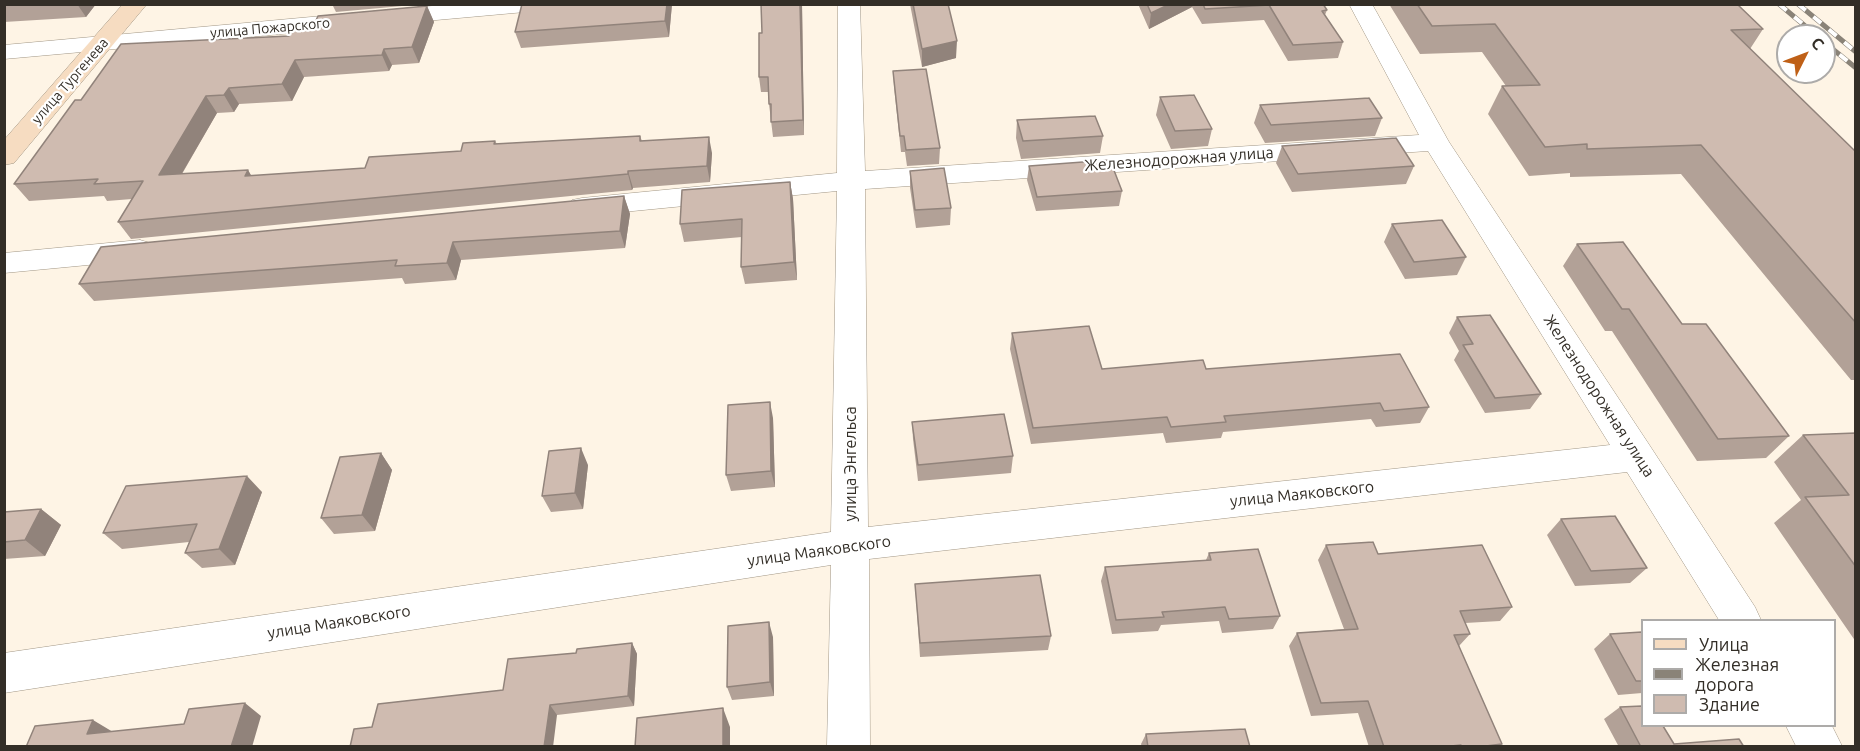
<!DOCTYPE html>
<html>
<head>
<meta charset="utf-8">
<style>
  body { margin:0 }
  #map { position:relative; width:1860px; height:751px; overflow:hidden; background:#fef4e5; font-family:Ubuntu,sans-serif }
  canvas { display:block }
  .frame { position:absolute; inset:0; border:6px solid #332e27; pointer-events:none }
  .legend { position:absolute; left:1641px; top:619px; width:195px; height:108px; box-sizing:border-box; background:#fff; border:2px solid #adaba9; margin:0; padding:8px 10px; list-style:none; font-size:18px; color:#332e27 }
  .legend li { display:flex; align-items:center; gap:12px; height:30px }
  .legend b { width:30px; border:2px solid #adaba9 }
  .north { position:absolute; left:1776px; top:24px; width:60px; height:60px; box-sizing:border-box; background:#fff; border:2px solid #adaba9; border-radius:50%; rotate:48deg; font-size:16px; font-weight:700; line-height:24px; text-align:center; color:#332e27 }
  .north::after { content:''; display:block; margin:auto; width:21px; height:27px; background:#bf6017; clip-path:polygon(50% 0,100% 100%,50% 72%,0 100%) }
</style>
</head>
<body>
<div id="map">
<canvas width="1860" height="751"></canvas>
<div class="frame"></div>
<ul class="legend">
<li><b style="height:8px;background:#f6dcc1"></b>Улица</li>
<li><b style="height:8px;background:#8a8378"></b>Железная дорога</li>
<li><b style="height:16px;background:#cfbbb0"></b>Здание</li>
</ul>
<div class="north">С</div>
</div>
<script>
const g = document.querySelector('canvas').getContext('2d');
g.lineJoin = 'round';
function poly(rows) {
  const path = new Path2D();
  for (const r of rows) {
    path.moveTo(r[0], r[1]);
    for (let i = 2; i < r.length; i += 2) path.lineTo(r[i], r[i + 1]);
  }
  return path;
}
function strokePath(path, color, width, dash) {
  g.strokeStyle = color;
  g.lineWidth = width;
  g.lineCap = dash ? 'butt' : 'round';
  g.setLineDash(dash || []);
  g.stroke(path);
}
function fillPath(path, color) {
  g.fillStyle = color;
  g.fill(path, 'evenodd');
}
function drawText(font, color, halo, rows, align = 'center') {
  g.font = font + ' Ubuntu,sans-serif';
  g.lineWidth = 4.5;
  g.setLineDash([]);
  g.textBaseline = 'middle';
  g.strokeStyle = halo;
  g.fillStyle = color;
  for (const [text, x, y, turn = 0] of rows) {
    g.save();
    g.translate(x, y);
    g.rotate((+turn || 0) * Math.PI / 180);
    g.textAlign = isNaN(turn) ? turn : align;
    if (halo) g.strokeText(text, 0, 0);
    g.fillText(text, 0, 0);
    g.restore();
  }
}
const minor = poly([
  [838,4,860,4,865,171,1419,135,1349,4,1372,4,1449,142,1650,446,1755,607,1761,620,1719,620,1627,472,869,559,870,746,827,746,831,565,4,693,4,653,831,532,837,191,582,216,572,214,568,207,572,200,582,198,837,173,838,4],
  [1428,151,1610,445,868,527,865,189,1428,151],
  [140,240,150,243,155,250,150,257,140,260,4,273,4,253,140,240],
  [1786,726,1832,726,1842,746,1796,746,1786,726]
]);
const tertiary = poly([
  [454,4,547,4,544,9,536,11,4,59,4,45,454,4]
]);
const secondary = poly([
  [123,4,147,4,14,163,4,165,4,140,123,4]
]);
const rail = poly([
  [1779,4,1817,36],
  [1798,4,1856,52],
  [1824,42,1856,68]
]);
const wall = poly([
  [4,4,96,4,86,17,4,22],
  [332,4,424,4,336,12],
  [672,4,669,37,521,48,515,32],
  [802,4,804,135,773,137,769,104,768,92,761,92,759,77,762,33],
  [910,4,948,4,956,58,922,67],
  [1138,4,1323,4,1327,10,1325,15,1343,42,1338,58,1288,61,1264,20,1202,24,1192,7,1149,29],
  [1389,4,1737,4,1763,29,1750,49,1856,152,1856,380,1851,380,1681,174,1570,177,1570,173,1529,176,1488,114,1502,86,1506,86,1482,52,1420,54],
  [427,6,434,22,419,63,392,65,389,71,304,77,292,101,239,104,234,112,217,113,182,174,248,170,251,176,365,168,461,151,495,141,497,144,640,136,642,141,712,153,710,182,633,188,632,190,131,239,118,222,132,199,107,201,104,196,29,201,14,184,81,100,312,29],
  [893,71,940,148,939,164,907,166,905,152,901,152,894,87],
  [1160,97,1212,129,1208,146,1171,149,1156,115],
  [1260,105,1382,118,1375,136,1265,143,1254,123],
  [1017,120,1103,136,1100,153,1021,159,1016,138],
  [1282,146,1414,166,1406,184,1292,192,1276,163],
  [1029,166,1122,191,1119,206,1036,211,1027,180],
  [910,171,951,208,950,225,916,228,910,188],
  [790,182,793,199,797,280,745,284,741,267,742,237,684,242,680,224],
  [624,196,630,214,625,248,461,260,456,280,405,284,402,278,94,301,79,284],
  [1392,224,1466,257,1457,275,1405,279,1384,242],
  [1577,244,1682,324,1789,436,1766,458,1697,461,1612,331,1605,331,1563,266],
  [1457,317,1541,394,1530,409,1485,413,1454,360,1459,351,1449,333],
  [1012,333,1102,369,1206,369,1429,407,1420,423,1376,427,1371,419,1223,432,1221,438,1166,443,1163,433,1031,444,1010,349],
  [773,418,775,487,731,491,726,475],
  [912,422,1013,456,1011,473,918,481,913,439],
  [1856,433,1856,642,1774,523,1801,500,1774,462,1803,435],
  [381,453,392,470,375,531,334,534,321,518],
  [588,465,583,509,551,512,542,496],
  [262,492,235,565,202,568,185,553,189,542,122,549,103,533],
  [41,509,61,525,45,556,4,559,4,512],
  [1561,519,1647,568,1630,583,1575,586,1547,535],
  [1326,545,1378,554,1512,607,1500,621,1465,623,1470,634,1459,646,1502,744,1500,747,1369,747,1358,713,1311,716,1289,646,1297,633,1344,629,1318,560],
  [1209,553,1280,616,1273,629,1222,633,1219,621,1161,625,1158,631,1112,634,1101,581,1105,567,1206,560],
  [915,584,1051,636,1048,650,920,657],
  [1642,632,1642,693,1618,695,1594,649,1610,634],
  [773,637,774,696,732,700,727,687],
  [632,643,637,654,634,706,557,715,372,727,503,690,576,653],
  [1620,707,1674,744,1744,747,1619,747,1604,719],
  [1146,734,1250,747,1142,747,1141,744]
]);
const shadedWall = poly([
  [77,4,96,4,86,17],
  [667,4,672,4,669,37,665,21],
  [800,4,802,4,804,135,803,120],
  [1170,4,1193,4,1192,7,1149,29,1151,13],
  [427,6,434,22,419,63,412,47],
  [957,41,956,58,922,67,922,49],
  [384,49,392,65,389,71,382,55],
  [295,60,304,77,292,101,282,84],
  [229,88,239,104,234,112,224,95],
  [206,96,217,113,171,192,159,175],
  [709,137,712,153,710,182,707,166],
  [248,170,258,187,245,176],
  [628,171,633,188,632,190,628,174],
  [790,182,793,199,797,280,794,262],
  [624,196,630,214,625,248,620,231],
  [453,242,461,260,456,280,447,263],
  [770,402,773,418,775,487,771,471],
  [581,448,588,465,583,509,575,493],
  [381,453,392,470,375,531,362,515],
  [247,476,262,492,235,565,219,549],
  [41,509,61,525,45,556,25,540],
  [769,622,773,637,774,696,770,682],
  [632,643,637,654,634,706,628,696],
  [245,703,261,716,252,747,231,747],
  [550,705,557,715,553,747,544,747],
  [723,708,730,727,730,747,723,747],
  [93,720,113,732,87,734]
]);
const building = poly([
  [522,4,667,4,665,21,515,32,522,4],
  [761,4,800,4,803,120,771,122,771,104,769,104,768,77,759,77,759,33,762,33,761,4],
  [913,4,948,4,957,41,922,49,913,4],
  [1147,4,1170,4,1151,13,1147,4],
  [1203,4,1323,4,1327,10,1322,11,1343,42,1293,45,1269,5,1205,9,1203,4],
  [1417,4,1737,4,1763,29,1731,30,1856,152,1856,323,1701,145,1587,149,1587,144,1545,147,1502,86,1540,85,1495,24,1432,26,1417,4],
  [427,6,412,47,384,49,382,55,295,60,282,84,229,88,224,95,206,96,159,175,248,170,245,176,365,168,369,157,461,151,463,143,495,141,494,144,640,136,640,141,709,137,707,166,628,171,628,174,118,222,143,181,94,184,98,179,14,184,75,100,81,100,121,44,289,36,292,30,312,29,318,16,427,6],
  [926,69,940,148,906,150,904,136,900,136,893,71,926,69],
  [1194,95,1212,129,1175,131,1160,97,1194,95],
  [1369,98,1382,118,1271,125,1260,105,1369,98],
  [1095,116,1103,136,1023,141,1017,120,1095,116],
  [1396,138,1414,166,1298,174,1282,146,1396,138],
  [1110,160,1122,191,1037,197,1029,166,1110,160],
  [944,168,951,208,915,210,910,171,944,168],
  [790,182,794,262,741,267,742,219,680,224,682,190,790,182],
  [624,196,620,231,453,242,447,263,395,266,397,260,79,284,101,247,624,196],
  [1442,220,1466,257,1414,262,1392,224,1442,220],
  [1623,242,1682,324,1706,324,1789,436,1718,439,1629,309,1622,309,1577,244,1623,242],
  [1490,315,1541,394,1495,398,1463,345,1473,344,1457,317,1490,315],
  [1089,326,1102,369,1203,360,1206,369,1400,354,1429,407,1384,411,1380,403,1224,416,1226,422,1171,427,1167,417,1033,428,1012,333,1089,326],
  [770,402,771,471,726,475,728,405,770,402],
  [1004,414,1013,456,918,465,912,422,1004,414],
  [1856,433,1856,567,1805,497,1849,495,1803,435,1856,433],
  [581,448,575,493,542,496,549,451,581,448],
  [381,453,362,515,321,518,340,457,381,453],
  [247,476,219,549,185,553,197,524,103,533,126,486,247,476],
  [41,509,25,540,4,542,4,512,41,509],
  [1615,516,1647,568,1591,571,1561,519,1615,516],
  [1373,542,1378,554,1482,545,1512,607,1460,611,1470,634,1454,635,1502,744,1478,747,1462,747,1461,745,1441,747,1384,747,1368,701,1321,703,1297,633,1358,629,1326,545,1373,542],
  [1258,549,1280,616,1229,619,1225,607,1162,612,1164,617,1116,620,1105,567,1211,560,1209,553,1258,549],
  [1040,575,1051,636,920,643,915,584,1040,575],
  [769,622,770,682,727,687,728,626,769,622],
  [1642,632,1642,681,1636,681,1610,634,1642,632],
  [632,643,628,696,550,705,544,747,350,747,354,729,372,727,378,704,503,690,508,659,576,653,577,649,632,643],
  [245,703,231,747,26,747,35,726,93,720,87,734,184,724,189,709,245,703],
  [1642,706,1642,726,1663,726,1674,744,1739,739,1744,747,1641,747,1620,707,1642,706],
  [723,708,723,747,635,747,637,718,723,708],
  [1245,729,1250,747,1148,747,1146,734,1245,729]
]);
const farStreetnames = [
  ["улица Пожарского",270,28,-5],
  ["улица Тургенева",70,81,-49]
];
const streetNames = [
  ["Железнодорожная улица",1179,159,-4],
  ["Железнодорожная улица",1599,396,57],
  ["улица Энгельса",851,464,-90],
  ["улица Маяковского",1302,494,-6],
  ["улица Маяковского",819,551,-8],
  ["улица Маяковского",339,622,-9]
];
strokePath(minor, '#a19685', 1);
strokePath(tertiary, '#a19685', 1);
strokePath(secondary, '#a19685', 1);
fillPath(minor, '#fff');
fillPath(tertiary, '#fff');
fillPath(secondary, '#f6dcc1');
strokePath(rail, '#8a8378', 5);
strokePath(rail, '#fff', 4, [10]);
fillPath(wall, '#b2a197');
fillPath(shadedWall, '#91837b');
fillPath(building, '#cfbbb0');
strokePath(building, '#91837b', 1.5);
drawText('14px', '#332e27', '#fff', farStreetnames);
drawText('16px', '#332e27', '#fff', streetNames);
</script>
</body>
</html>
